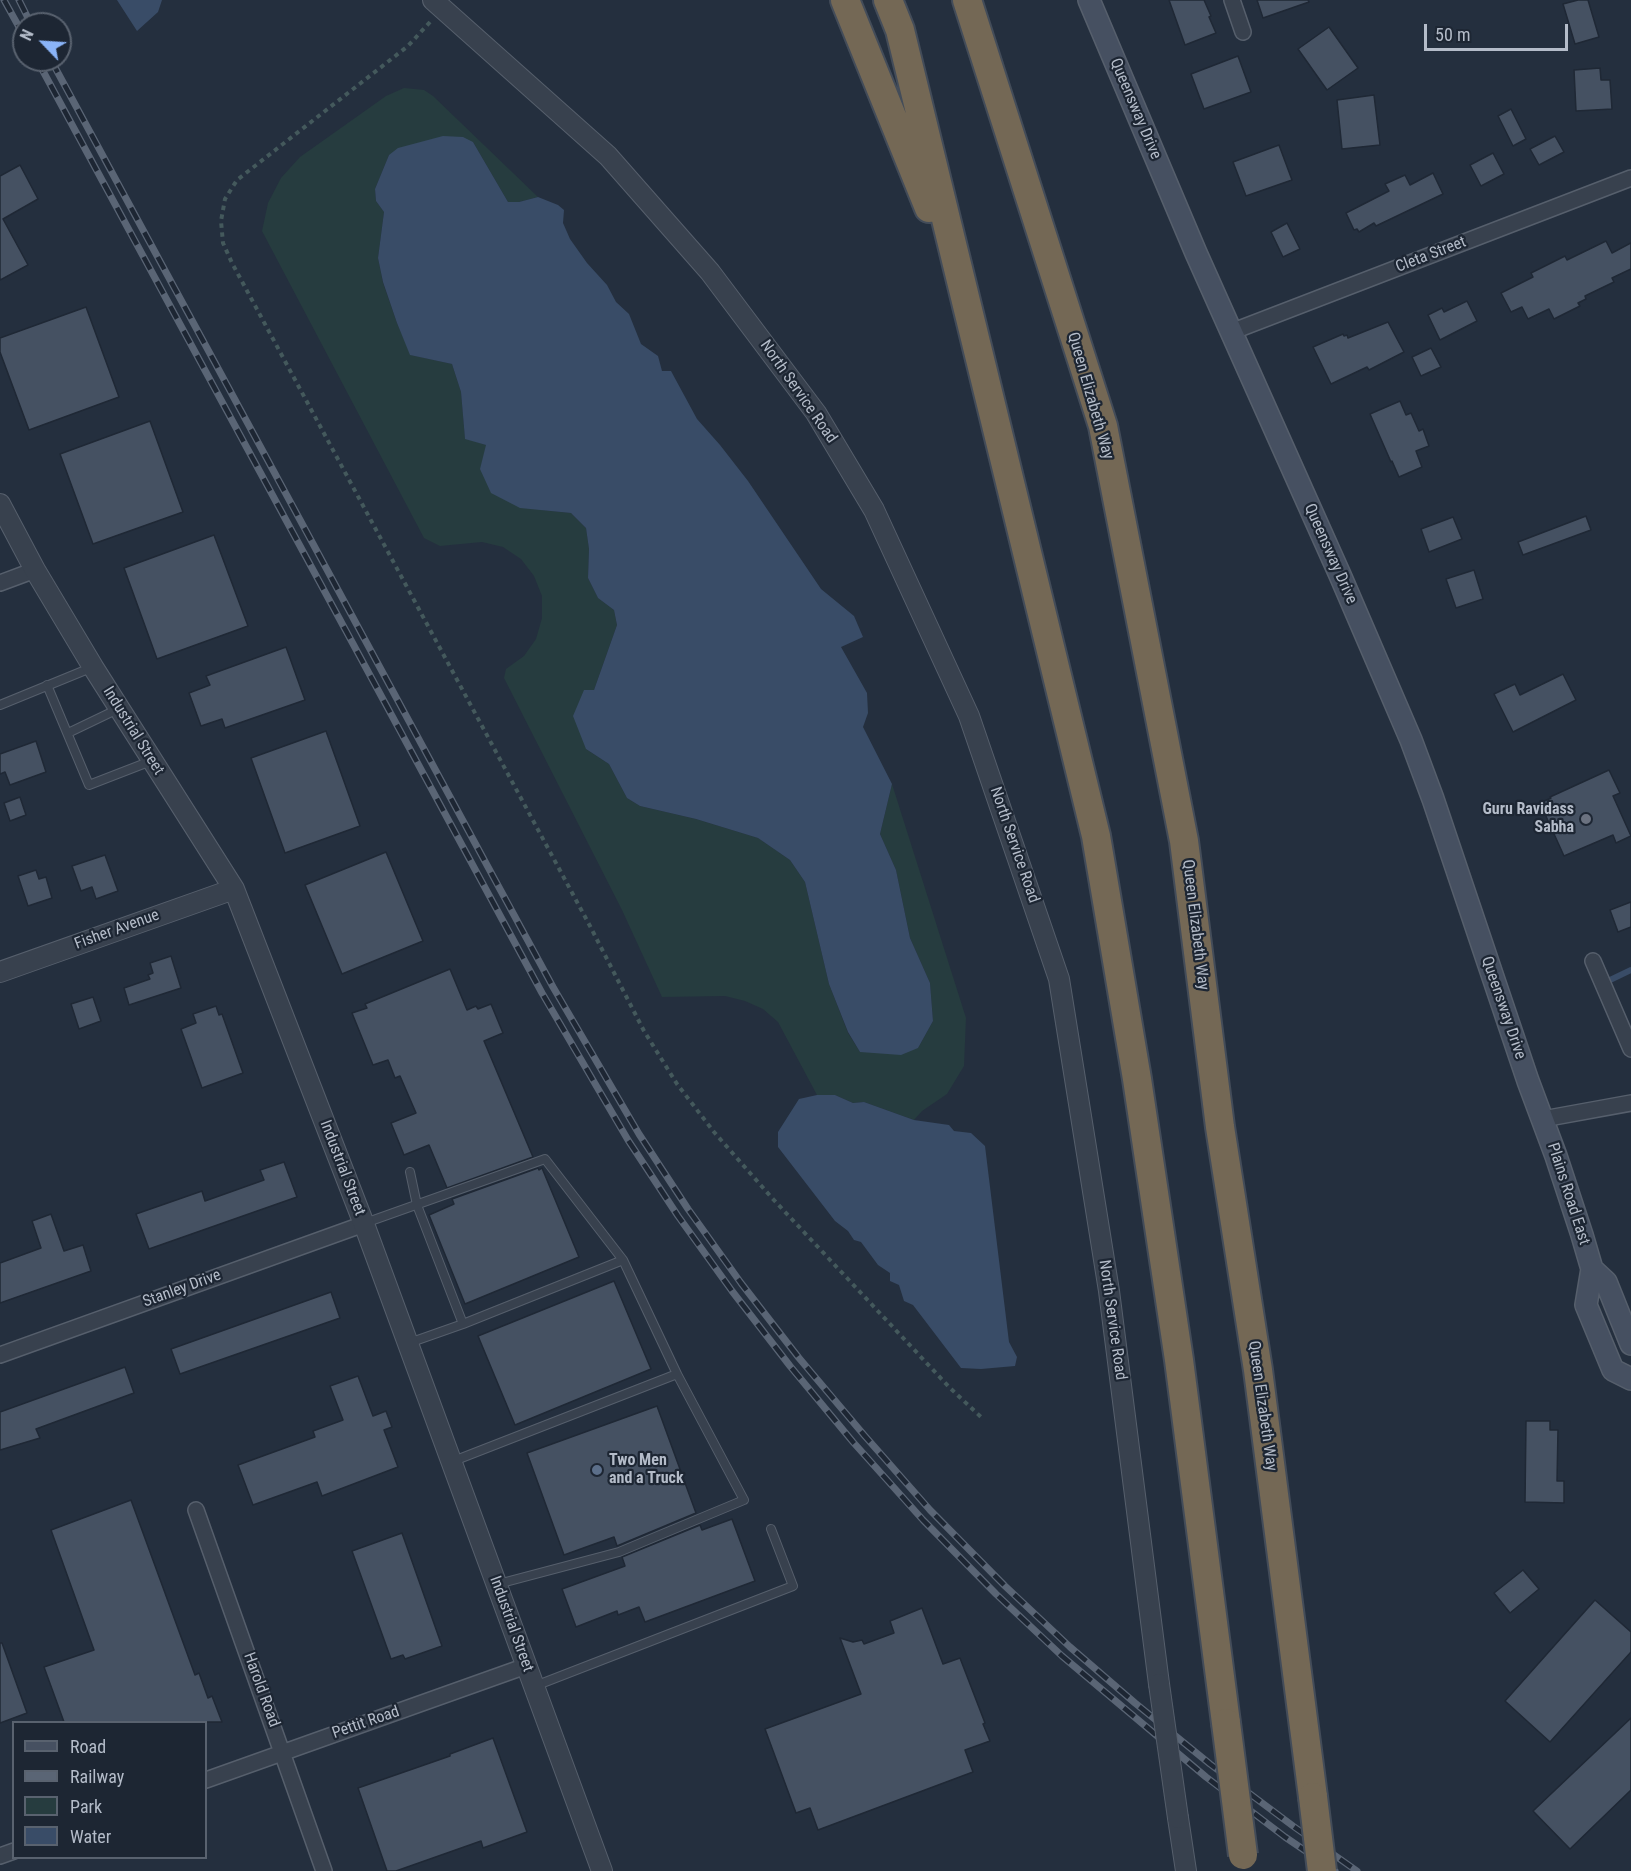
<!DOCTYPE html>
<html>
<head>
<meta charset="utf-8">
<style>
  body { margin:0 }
  #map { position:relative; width:1631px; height:1871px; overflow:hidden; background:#242f3e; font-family:"Roboto Condensed",sans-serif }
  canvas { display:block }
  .legend { position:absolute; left:12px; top:1721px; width:195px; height:138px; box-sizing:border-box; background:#1d2633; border:2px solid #59626f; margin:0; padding:8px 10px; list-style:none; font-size:18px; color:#b4bcc9 }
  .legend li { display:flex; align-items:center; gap:12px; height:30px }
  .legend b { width:30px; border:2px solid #59626f }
  .north { position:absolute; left:12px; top:12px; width:60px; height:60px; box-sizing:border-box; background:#1d2633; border:2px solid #59626f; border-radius:50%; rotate:295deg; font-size:16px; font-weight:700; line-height:24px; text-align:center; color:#b4bcc9 }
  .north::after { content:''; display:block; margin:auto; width:21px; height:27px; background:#8ab4f8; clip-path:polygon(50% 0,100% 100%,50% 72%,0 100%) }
  .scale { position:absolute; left:1424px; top:24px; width:144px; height:27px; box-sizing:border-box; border:3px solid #b4bcc9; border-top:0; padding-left:8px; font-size:18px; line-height:21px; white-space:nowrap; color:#b4bcc9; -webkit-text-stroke:4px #1d2633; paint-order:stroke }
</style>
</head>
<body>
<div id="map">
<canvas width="1631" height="1871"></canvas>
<ul class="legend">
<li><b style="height:8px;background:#465061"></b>Road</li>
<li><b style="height:8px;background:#5a6575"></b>Railway</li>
<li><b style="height:16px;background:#263c3f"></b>Park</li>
<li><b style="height:16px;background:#394c67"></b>Water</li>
</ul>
<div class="north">N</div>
<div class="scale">50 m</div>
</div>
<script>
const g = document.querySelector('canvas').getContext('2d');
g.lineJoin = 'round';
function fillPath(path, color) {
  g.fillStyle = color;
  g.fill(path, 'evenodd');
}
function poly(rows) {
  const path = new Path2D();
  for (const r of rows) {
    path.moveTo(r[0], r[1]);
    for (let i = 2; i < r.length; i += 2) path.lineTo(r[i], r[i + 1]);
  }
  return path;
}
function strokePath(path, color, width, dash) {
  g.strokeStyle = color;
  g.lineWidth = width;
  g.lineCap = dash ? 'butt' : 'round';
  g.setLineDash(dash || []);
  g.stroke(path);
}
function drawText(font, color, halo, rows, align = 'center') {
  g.font = font + ' "Roboto Condensed",sans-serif';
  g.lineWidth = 4.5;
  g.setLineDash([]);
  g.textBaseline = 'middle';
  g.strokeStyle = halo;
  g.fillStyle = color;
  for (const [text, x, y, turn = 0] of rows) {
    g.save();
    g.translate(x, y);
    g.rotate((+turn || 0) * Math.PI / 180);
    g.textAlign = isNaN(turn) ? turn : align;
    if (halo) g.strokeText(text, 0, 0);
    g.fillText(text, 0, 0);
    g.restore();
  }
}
const green = poly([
  [404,88,424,90,433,96,538,197,519,202,508,202,473,142,389,155,375,189,376,201,384,212,378,258,383,283,397,323,411,355,452,364,461,392,465,438,486,445,542,510,571,513,586,528,589,549,588,578,598,598,614,610,617,625,594,690,586,749,609,764,627,798,640,806,696,819,758,838,790,860,805,882,829,984,848,1033,860,1052,918,1048,933,1021,930,983,910,938,896,870,880,834,892,784,966,1018,964,1066,947,1094,922,1111,914,1120,864,1102,853,1103,835,1095,817,1095,778,1022,763,1009,745,1001,725,996,662,997,622,910,504,678,506,669,524,656,536,639,542,618,542,596,534,576,521,559,503,547,482,542,440,546,424,538,262,231,268,203,281,178,300,157,386,96]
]);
const water = poly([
  [117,0,162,0,158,12,137,31],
  [443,136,463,137,473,142,508,202,519,202,538,197,558,205,564,210,563,223,570,239,587,263,607,285,616,302,629,314,641,344,658,356,662,371,671,371,697,419,720,445,748,481,821,589,854,616,863,637,841,647,867,693,868,713,863,727,892,784,880,834,896,870,910,938,930,983,933,1021,918,1048,901,1055,860,1052,848,1032,829,984,805,882,790,860,758,838,696,819,640,806,627,798,609,764,586,749,573,716,584,690,594,690,617,625,614,610,598,598,588,578,589,549,586,528,571,513,520,508,491,493,480,469,486,445,465,439,461,392,452,364,410,355,397,323,383,282,378,258,384,212,376,201,375,189,389,155,398,148],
  [817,1095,835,1095,853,1103,864,1102,914,1120,949,1125,954,1131,971,1133,985,1146,1009,1342,1017,1357,1015,1366,981,1369,961,1368,913,1305,904,1301,899,1285,890,1281,890,1273,878,1265,861,1242,854,1240,848,1231,835,1221,778,1147,778,1132,799,1099]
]);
const stream = poly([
  [1608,981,1631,970]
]);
const building = poly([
  [1169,0,1204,0,1211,16,1209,17,1216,33,1185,45,1169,0],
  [1257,0,1308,0,1309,2,1263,18,1257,0],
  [1578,0,1588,0,1599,37,1575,44,1563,4,1578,0],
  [1329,27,1358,68,1327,90,1298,49,1329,27],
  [1238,56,1251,92,1204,109,1191,74,1238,56],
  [1600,68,1601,80,1610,80,1612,109,1576,111,1574,70,1600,68],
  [1374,95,1380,145,1342,149,1337,100,1374,95],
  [1511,109,1526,139,1513,146,1498,116,1511,109],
  [1555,136,1564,152,1539,165,1530,149,1555,136],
  [1279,145,1292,180,1246,196,1233,162,1279,145],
  [1493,153,1504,174,1481,186,1470,165,1493,153],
  [20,165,38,199,3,219,28,265,0,280,0,176,20,165],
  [1433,173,1443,194,1376,226,1374,223,1359,232,1357,229,1354,230,1346,213,1389,191,1385,184,1405,175,1410,185,1433,173],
  [1287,223,1300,249,1283,257,1271,232,1287,223],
  [1606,241,1612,253,1631,243,1631,269,1612,278,1614,282,1585,296,1586,299,1578,303,1580,306,1554,319,1549,309,1528,319,1522,307,1511,312,1501,293,1533,277,1531,273,1565,256,1567,260,1606,241],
  [1467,301,1477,321,1440,340,1428,315,1442,308,1444,312,1467,301],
  [86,307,119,397,29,430,0,352,0,338,86,307],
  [1388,322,1404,352,1369,370,1367,367,1331,384,1313,347,1343,334,1344,336,1347,335,1348,338,1388,322],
  [1431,348,1441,367,1421,376,1412,357,1431,348],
  [1400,401,1406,415,1411,413,1419,431,1423,429,1429,446,1416,451,1422,467,1399,477,1392,461,1391,462,1370,414,1400,401],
  [150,421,183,512,93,544,60,454,150,421],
  [1586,516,1591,530,1523,555,1518,542,1586,516],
  [1453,517,1462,539,1429,552,1421,529,1453,517],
  [214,535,248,626,157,659,124,568,214,535],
  [1474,570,1483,599,1456,608,1446,579,1474,570],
  [286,647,305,700,225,728,222,719,201,726,189,693,210,685,206,676,286,647],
  [1563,674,1576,700,1513,732,1494,694,1515,684,1520,695,1563,674],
  [326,731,360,826,285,853,251,758,326,731],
  [36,741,46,772,10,785,5,772,0,774,0,754,36,741],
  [1609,770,1620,793,1613,796,1631,836,1616,843,1613,835,1564,856,1540,803,1551,798,1550,797,1609,770],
  [20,797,26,815,10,821,4,803,20,797],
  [386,852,423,941,342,974,305,885,386,852],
  [105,855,118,891,96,899,92,887,81,891,72,866,105,855],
  [36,870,39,879,46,877,52,898,28,906,18,876,36,870],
  [1631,902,1631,927,1618,932,1610,910,1631,902],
  [171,956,181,988,129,1005,124,988,150,979,148,975,153,973,150,963,171,956],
  [450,969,467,1010,476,1006,478,1009,491,1004,503,1033,484,1041,533,1157,447,1188,429,1145,404,1155,391,1123,416,1113,400,1076,395,1078,388,1060,373,1065,352,1013,367,1008,365,1004,450,969],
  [93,997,101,1021,79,1029,71,1004,93,997],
  [216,1006,219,1015,222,1014,243,1073,202,1088,181,1029,196,1023,193,1014,216,1006],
  [284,1162,297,1197,149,1249,136,1214,202,1191,205,1201,264,1180,260,1170,284,1162],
  [538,1168,539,1170,542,1168,579,1257,465,1304,429,1215,454,1204,452,1199,538,1168],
  [51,1214,64,1251,83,1245,91,1271,0,1303,0,1263,41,1248,32,1221,51,1214],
  [614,1281,651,1369,515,1425,478,1336,614,1281],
  [331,1292,340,1318,180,1374,171,1349,331,1292],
  [125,1367,134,1393,36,1429,40,1438,0,1450,0,1412,125,1367],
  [358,1376,373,1416,386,1411,392,1427,384,1430,398,1467,322,1496,317,1482,253,1505,238,1465,315,1437,313,1431,343,1420,330,1386,358,1376],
  [657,1406,696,1513,617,1546,614,1537,564,1555,527,1453,657,1406],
  [1526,1421,1550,1421,1550,1430,1558,1430,1557,1481,1564,1481,1564,1503,1525,1502,1526,1421],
  [131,1500,195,1675,199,1673,208,1698,212,1696,222,1722,64,1722,44,1667,94,1650,51,1530,131,1500],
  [732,1519,755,1581,645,1622,639,1607,618,1615,617,1611,576,1627,562,1589,625,1566,622,1557,700,1525,702,1530,732,1519],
  [402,1533,442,1646,405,1659,403,1655,391,1659,352,1551,402,1533],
  [1523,1570,1539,1589,1510,1613,1494,1593,1523,1570],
  [1595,1600,1631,1632,1631,1652,1550,1742,1505,1701,1595,1600],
  [922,1608,943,1664,960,1658,985,1723,983,1724,990,1741,965,1750,973,1772,818,1830,810,1808,796,1813,765,1729,861,1694,840,1638,853,1642,862,1640,864,1644,894,1633,890,1621,922,1608],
  [0,1643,2,1643,27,1713,0,1723,0,1643],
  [1631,1718,1631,1790,1570,1849,1533,1811,1631,1718],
  [493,1738,527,1832,483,1848,481,1841,396,1871,387,1871,358,1788,450,1756,450,1754,493,1738]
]);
const path = poly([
  [430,22,408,46,237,180,225,199,221,221,223,243,232,263,590,926,644,1031,677,1084,714,1132,772,1198,950,1388,981,1417]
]);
const service = poly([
  [47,685,89,785,151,761],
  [0,705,93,667],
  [68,733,118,709],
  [410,1172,417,1205,463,1324],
  [365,1223,545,1159,623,1260],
  [409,1343,463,1324,623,1260,677,1374],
  [451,1462,677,1374,744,1500,619,1552,498,1584],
  [535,1686,793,1586,771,1529]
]);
const minor = poly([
  [1232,0,1243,32],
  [1231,332,1631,178],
  [0,583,35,570],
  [1593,961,1631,1049],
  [1543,1119,1631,1103],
  [0,1355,364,1224],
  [196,1510,324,1871],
  [206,1780,526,1666],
  [0,1856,14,1851]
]);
const tertiary = poly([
  [433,0,608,156,710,272,816,413,874,510,969,716,1059,979,1109,1291,1159,1684],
  [0,504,35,570,93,667,234,889,364,1224,602,1871],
  [0,972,234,889],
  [1178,1818,1186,1871]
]);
const secondary = poly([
  [1089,0,1196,253,1340,575,1411,740,1433,799,1528,1081,1556,1156,1582,1235,1592,1269,1586,1305,1613,1370,1631,1379],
  [1592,1269,1606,1282,1631,1344]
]);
const motorway = poly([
  [845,0,929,208],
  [888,0,900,30,1096,836,1137,1079,1179,1360,1226,1723],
  [967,0,1103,426,1184,841,1220,1127,1258,1370,1313,1797]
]);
const rail = poly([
  [4,0,24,36],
  [19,0,31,24],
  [37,60,542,993,628,1140,678,1216,732,1291,790,1366,853,1442,923,1520,996,1594,1062,1656,1206,1777,1285,1837,1335,1871],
  [51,60,553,987,639,1134,688,1209,741,1283,799,1358,864,1435,930,1510,1005,1586,1070,1647,1135,1703,1210,1764,1293,1826,1357,1871]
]);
const tertiaryBridge = poly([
  [1159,1684,1178,1818]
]);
const motorwayBridge = poly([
  [1226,1723,1243,1855],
  [1313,1797,1322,1871]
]);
const markers = [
  [1586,819,6,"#6b7280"],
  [597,1470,6,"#5c6f8a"]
];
const streetNames = [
  ["Queensway Drive",1135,109,67],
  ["Cleta Street",1431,255,-21],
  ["North Service Road",798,392,55],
  ["Queen Elizabeth Way",1090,396,74],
  ["Queensway Drive",1330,554,66],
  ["Industrial Street",133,731,58],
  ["North Service Road",1014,845,71],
  ["Queen Elizabeth Way",1195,925,83],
  ["Fisher Avenue",117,930,-20],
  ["Queensway Drive",1503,1008,71],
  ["Industrial Street",342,1168,69],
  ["Plains Road East",1568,1194,72],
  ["Stanley Drive",182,1289,-20],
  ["North Service Road",1112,1320,82],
  ["Queen Elizabeth Way",1262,1406,82],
  ["Industrial Street",511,1624,70],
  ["Harold Road",261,1690,70],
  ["Pettit Road",366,1723,-19]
];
const poiNames = [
  ["Guru Ravidass",1574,810],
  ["Sabha",1574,828],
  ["Two Men",609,1461,"left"],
  ["and a Truck",609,1479,"left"]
];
fillPath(green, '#263c3f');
fillPath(water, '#394c67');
strokePath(stream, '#394c67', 6);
fillPath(building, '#455162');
strokePath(building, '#1f2835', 1.5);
strokePath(service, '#565f6c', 10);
strokePath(minor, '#565f6c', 18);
strokePath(tertiary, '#565f6c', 22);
strokePath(secondary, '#565f6c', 24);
strokePath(motorway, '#434c59', 32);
strokePath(path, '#44595c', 4, [4.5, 4.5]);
strokePath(service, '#38414e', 8);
strokePath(minor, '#38414e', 15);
strokePath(tertiary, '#38414e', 20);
strokePath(secondary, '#465061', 21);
strokePath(motorway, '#746855', 28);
strokePath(rail, '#5a6575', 7);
strokePath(rail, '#1d2633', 4.5, [14]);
strokePath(tertiaryBridge, '#565f6c', 22, []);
strokePath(motorwayBridge, '#434c59', 32, []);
strokePath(tertiaryBridge, '#38414e', 20);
strokePath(motorwayBridge, '#746855', 28);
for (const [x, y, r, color] of markers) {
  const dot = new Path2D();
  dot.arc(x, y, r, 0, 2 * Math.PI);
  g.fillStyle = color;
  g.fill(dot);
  strokePath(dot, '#1d2633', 2);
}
drawText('16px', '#b4bcc9', '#1d2633', streetNames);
drawText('bold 16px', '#b4bcc9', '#1d2633', poiNames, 'right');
</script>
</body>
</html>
